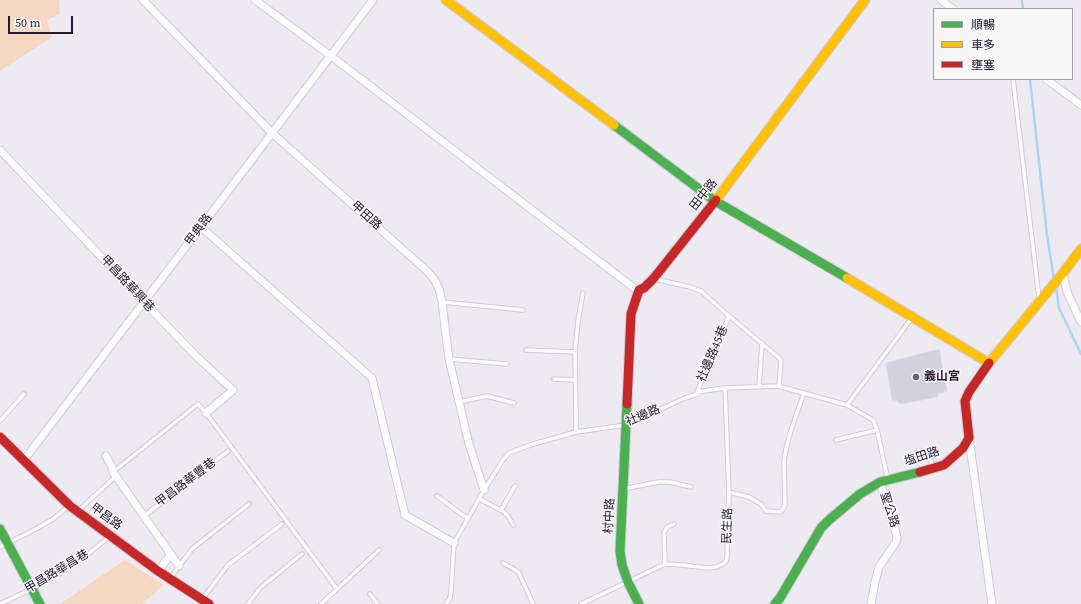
<!DOCTYPE html>
<html>
<head>
<meta charset="utf-8">
<style>
  body { margin:0 }
  #map { position:relative; width:1081px; height:604px; overflow:hidden; background:#eeeaf2; font-family:"Source Serif 4","Noto Sans TC",serif }
  canvas { display:block }
  .legend { position:absolute; left:933px; top:8px; width:140px; height:72px; box-sizing:border-box; background:#f7f7f7; border:1px solid #a39da8; margin:0; padding:5px 7px; list-style:none; font-size:12px; color:#241732 }
  .legend li { display:flex; align-items:center; gap:8px; height:20px }
  .legend b { width:20px; border:1px solid #a39da8 }
  .scale { position:absolute; left:8px; top:16px; width:65px; height:18px; box-sizing:border-box; border:2px solid #241732; border-top:0; padding-left:5px; font-size:12px; line-height:14px; white-space:nowrap; color:#241732; -webkit-text-stroke:3px #f7f7f7; paint-order:stroke }
</style>
</head>
<body>
<div id="map">
<canvas width="1081" height="604"></canvas>
<ul class="legend">
<li><b style="height:5px;background:#4caf50"></b>順暢</li>
<li><b style="height:5px;background:#ffc107"></b>車多</li>
<li><b style="height:5px;background:#c62828"></b>壅塞</li>
</ul>
<div class="scale">50 m</div>
</div>
<script>
const g = document.querySelector('canvas').getContext('2d');
g.lineJoin = 'round';
function fillPath(path, color) {
  g.fillStyle = color;
  g.fill(path, 'evenodd');
}
function poly(rows) {
  const path = new Path2D();
  for (const r of rows) {
    path.moveTo(r[0], r[1]);
    for (let i = 2; i < r.length; i += 2) path.lineTo(r[i], r[i + 1]);
  }
  return path;
}
function strokePath(path, color, width, dash) {
  g.strokeStyle = color;
  g.lineWidth = width;
  g.lineCap = dash ? 'butt' : 'round';
  g.setLineDash(dash || []);
  g.stroke(path);
}
function drawText(font, color, halo, rows, align = 'center') {
  g.font = font + ' "Source Serif 4","Noto Sans TC",serif';
  g.lineWidth = 3;
  g.setLineDash([]);
  g.textBaseline = 'middle';
  g.strokeStyle = halo;
  g.fillStyle = color;
  for (const [text, x, y, turn = 0] of rows) {
    g.save();
    g.translate(x, y);
    g.rotate((+turn || 0) * Math.PI / 180);
    g.textAlign = isNaN(turn) ? turn : align;
    if (halo) g.strokeText(text, 0, 0);
    g.fillText(text, 0, 0);
    g.restore();
  }
}
const green = poly([
  [0,0,59,0,60,14,47,20,52,37,0,71],
  [125,560,164,585,142,604,60,604]
]);
const stream = poly([
  [1022,0,1023,9],
  [1030,79,1047,235,1054,279],
  [1056,288,1059,308,1081,354]
]);
const building = poly([
  [939,349,947,391,939,393,937,397,900,404,897,400,892,400,886,363,939,349]
]);
const lane = poly([
  [1013,79,1039,298],
  [655,279,690,287,701,291,729,316,778,357,781,360,779,386],
  [442,302,523,310],
  [526,350,575,352],
  [449,359,507,364],
  [554,379,575,380],
  [759,387,762,343],
  [697,392,729,316],
  [459,402,487,396,514,403],
  [847,405,912,318],
  [0,421,24,394],
  [576,432,576,417,575,352,578,321,583,293],
  [836,440,877,430],
  [931,460,932,468],
  [113,472,198,404,206,413,337,589],
  [623,489,659,482,670,482,691,487],
  [729,492,749,497,761,504,766,511,780,512,783,509,785,505,784,461,786,449,791,430,804,393],
  [437,496,468,519],
  [480,499,504,512,508,516,513,525],
  [79,510,116,476],
  [501,510,515,486],
  [144,516,228,451],
  [0,547,34,530,53,519,69,506],
  [503,563,514,569,519,573,533,604],
  [665,564,664,533,667,527,674,524],
  [170,578,192,549,249,504],
  [370,594,378,604],
  [203,598,228,565,282,524],
  [0,604,32,589,61,573,87,555,110,536],
  [248,604,260,588,302,554],
  [321,604,379,550],
  [446,604,450,598,451,592,454,543,484,490,503,460,509,453,530,445,576,432,626,425,685,398,698,394,697,392,725,388,778,386,847,405,873,420,877,430,888,480],
  [581,604,665,564,682,565,707,568,716,567,723,564,726,561,727,557,729,492,725,388]
]);
const street = poly([
  [143,0,272,133,427,271,434,279,439,289,442,302,449,359,469,444,484,490],
  [255,0,331,56,634,288,639,290],
  [941,0,953,9],
  [1046,79,1081,105],
  [0,150,144,302,196,356,233,390,206,413],
  [201,227,372,378,405,515,454,543],
  [1063,273,1067,292,1081,322],
  [969,438,992,604],
  [106,456,112,467,113,472,179,566],
  [24,460,373,0],
  [158,571,171,554],
  [871,604,875,582,879,567,896,542,897,538,896,533,880,482]
]);
const fast = poly([
  [614,125,715,201,847,278],
  [627,404,620,551,622,565,628,582,639,604],
  [0,529,40,604],
  [775,604,780,598,821,528,829,520,860,494,880,482,920,472]
]);
const slow = poly([
  [446,0,614,125],
  [716,200,865,0],
  [847,278,989,363],
  [989,363,1063,273,1081,249]
]);
const jam = poly([
  [627,404,631,314,639,290,644,288,654,278,716,200],
  [0,437,70,506,158,571,209,604],
  [920,472,944,465,963,448,969,438,965,401,969,392,989,363]
]);
const markers = [
  [916,377,4,"#6b6175"]
];
const streetNames = [
  ["田中路",704,195,-52],
  ["甲田路",366,216,42],
  ["甲典路",199,230,-53],
  ["甲昌路華興巷",127,284,47],
  ["社邊路45巷",713,354,-67],
  ["社邊路",643,416,-23],
  ["塩田路",922,457,-18],
  ["甲昌路華豐巷",186,483,-37],
  ["聖公路",889,510,72],
  ["村中路",610,516,-87],
  ["甲昌路",106,517,36],
  ["民生路",728,526,-88],
  ["甲昌路華昌巷",57,572,-31]
];
const poiNames = [
  ["義山宮",924,377]
];
fillPath(green, '#f4d6c1');
strokePath(stream, '#add3f5', 2.5);
fillPath(building, '#d3d1de');
strokePath(building, '#dad8e9', 1);
strokePath(lane, '#d0c9da', 5.5);
strokePath(street, '#d0c9da', 9);
strokePath(fast, '#d0c9da', 11);
strokePath(slow, '#d0c9da', 11);
strokePath(jam, '#d0c9da', 11);
strokePath(lane, '#fcfcfd', 3.5);
strokePath(street, '#fcfcfd', 7);
strokePath(fast, '#4caf50', 9);
strokePath(slow, '#ffc107', 9);
strokePath(jam, '#c62828', 9);
for (const [x, y, r, color] of markers) {
  const dot = new Path2D();
  dot.arc(x, y, r, 0, 2 * Math.PI);
  g.fillStyle = color;
  g.fill(dot);
  strokePath(dot, '#f7f7f7', 1.5);
}
drawText('12px', '#241732', '#f7f7f7', streetNames);
drawText('bold 12px', '#241732', '#f7f7f7', poiNames, 'left');
</script>
</body>
</html>
